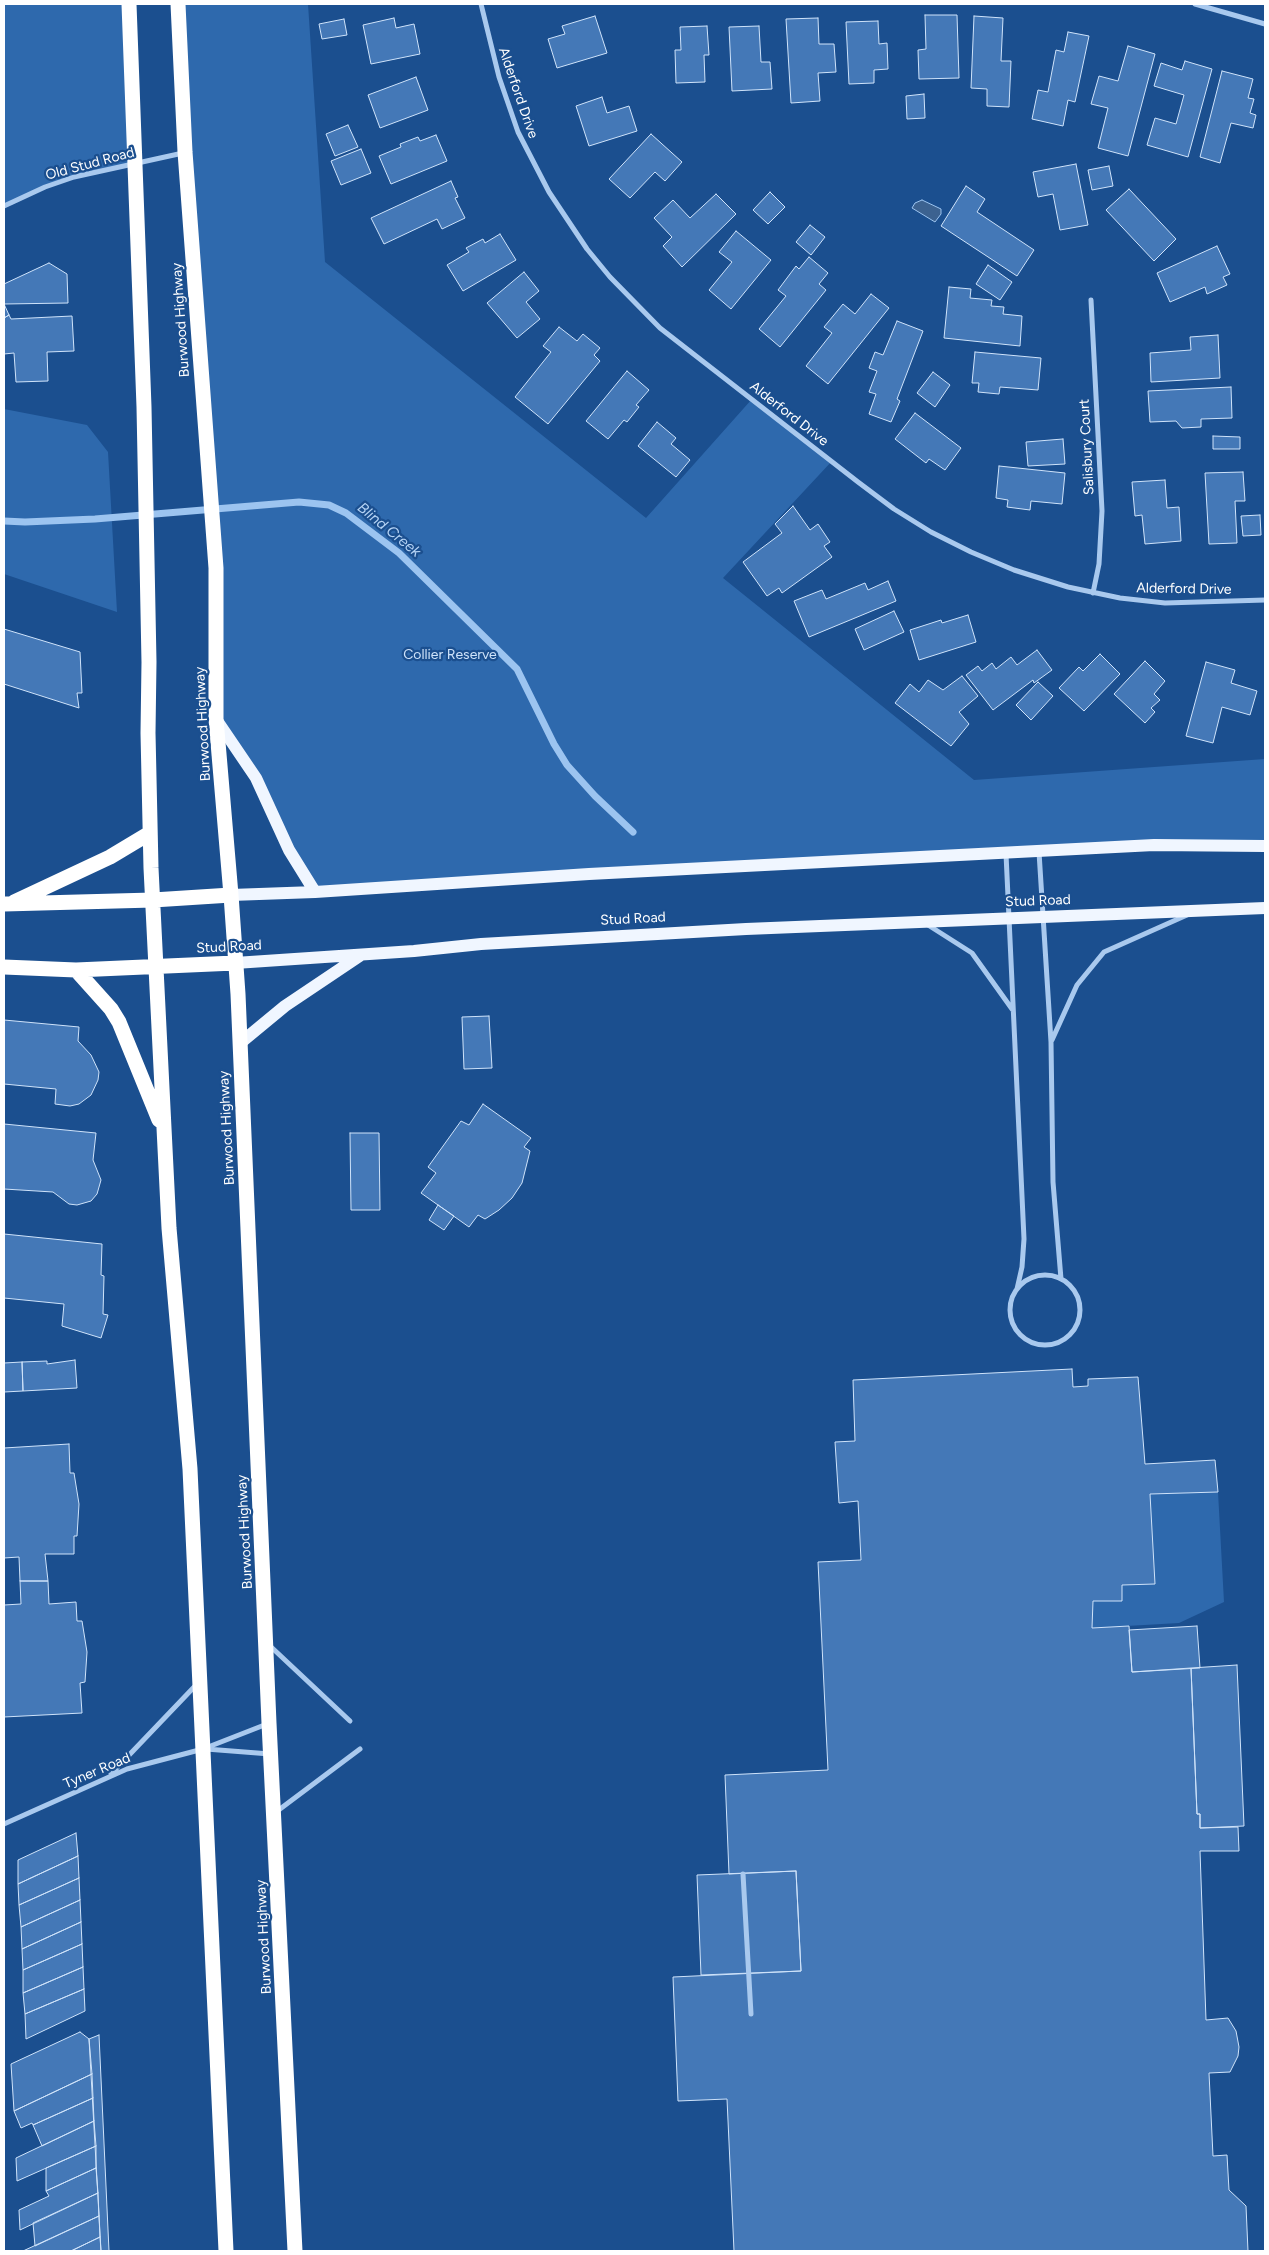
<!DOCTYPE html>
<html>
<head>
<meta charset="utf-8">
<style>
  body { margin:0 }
  #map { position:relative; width:1269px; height:2255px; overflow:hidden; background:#1b4f8f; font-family:Figtree,sans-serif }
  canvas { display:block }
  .frame { position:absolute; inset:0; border:5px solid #fff; pointer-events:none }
</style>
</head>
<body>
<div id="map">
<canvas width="1269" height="2255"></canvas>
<div class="frame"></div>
</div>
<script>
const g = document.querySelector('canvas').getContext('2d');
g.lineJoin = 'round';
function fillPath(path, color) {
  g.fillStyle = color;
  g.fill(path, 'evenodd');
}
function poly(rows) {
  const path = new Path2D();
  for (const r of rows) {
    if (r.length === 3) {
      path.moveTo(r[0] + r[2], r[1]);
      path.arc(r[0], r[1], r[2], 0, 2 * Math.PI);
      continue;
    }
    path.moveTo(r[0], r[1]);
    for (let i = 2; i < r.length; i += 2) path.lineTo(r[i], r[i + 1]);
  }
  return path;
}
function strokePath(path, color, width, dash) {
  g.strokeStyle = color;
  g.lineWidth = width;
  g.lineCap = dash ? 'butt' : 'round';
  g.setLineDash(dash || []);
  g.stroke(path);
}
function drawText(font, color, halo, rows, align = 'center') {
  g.font = font + ' Figtree,sans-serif';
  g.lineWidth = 4.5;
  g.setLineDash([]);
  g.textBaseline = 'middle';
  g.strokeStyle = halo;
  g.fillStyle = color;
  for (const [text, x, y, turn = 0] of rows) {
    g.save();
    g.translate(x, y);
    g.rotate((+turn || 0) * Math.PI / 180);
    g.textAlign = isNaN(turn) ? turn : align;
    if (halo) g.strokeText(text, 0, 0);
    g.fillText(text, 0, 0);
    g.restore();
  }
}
const green = poly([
  [4,4,129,4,135,163,74,177,4,206],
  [178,4,308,4,325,262,646,518,752,399,832,461,723,578,974,780,1265,759,1265,846,1171,845,315,892,256,778,216,719,216,589],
  [4,409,87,425,108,452,117,612,4,574],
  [1218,1492,1224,1602,1179,1623,1092,1628,1093,1601,1122,1601,1122,1585,1155,1584,1150,1494]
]);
const water = poly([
  [922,200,941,209,941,214,935,222,912,208,915,203,922,200]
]);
const stream = poly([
  [4,521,25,522,95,519,299,502,329,505,346,513,399,553,517,669,554,744,567,765,595,796,633,832]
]);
const building = poly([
  [925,15,957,15,959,78,919,79,918,50,926,49,925,15],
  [595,16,607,53,557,68,548,39,565,34,562,26,595,16],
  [974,16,1003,18,1001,61,1011,61,1009,107,987,106,987,89,971,88,974,16],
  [394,18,396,28,414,24,420,54,371,64,363,25,394,18],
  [818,18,819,44,834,44,836,72,818,73,820,101,791,103,786,19,818,18],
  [344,19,347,35,322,39,319,24,344,19],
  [878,21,879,44,887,43,888,69,874,70,874,83,849,84,846,22,878,21],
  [707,26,709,55,704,55,705,82,676,83,675,50,681,50,680,27,707,26],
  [759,26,761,62,770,62,772,89,732,91,729,27,759,26],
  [1068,32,1089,36,1075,102,1068,100,1063,126,1032,119,1038,90,1048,92,1056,50,1064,52,1068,32],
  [1128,46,1155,54,1128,156,1098,148,1108,108,1091,104,1099,76,1118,81,1128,46],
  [1185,61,1212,69,1188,157,1147,145,1155,118,1176,124,1184,95,1154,86,1161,63,1182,70,1185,61],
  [1222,71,1253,79,1248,98,1254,99,1250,113,1256,115,1253,128,1231,123,1220,163,1200,157,1222,71],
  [416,77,428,110,380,128,368,95,416,77],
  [924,94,925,118,907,119,906,96,924,94],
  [602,97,607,113,629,106,637,131,589,146,576,106,602,97],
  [348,125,358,147,335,156,326,134,348,125],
  [651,134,682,162,665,181,655,172,630,198,609,179,651,134],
  [436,135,447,161,391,184,379,156,401,147,400,144,418,137,420,141,436,135],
  [361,149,371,173,341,185,331,161,361,149],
  [1076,164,1088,225,1060,230,1053,194,1038,197,1033,172,1076,164],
  [1109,166,1113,186,1092,190,1088,170,1109,166],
  [451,181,458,197,455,198,465,218,442,229,437,219,384,244,371,218,451,181],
  [966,186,985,199,977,212,1034,250,1017,276,941,226,966,186],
  [1129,189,1176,239,1154,261,1106,210,1129,189],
  [770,192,785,207,768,224,753,210,770,192],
  [716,194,736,214,682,267,663,246,672,237,654,218,673,200,690,218,716,194],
  [810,225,825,237,811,255,796,242,810,225],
  [736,231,771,260,731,309,709,290,732,262,719,252,736,231],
  [500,234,516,260,463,291,447,265,469,252,466,248,483,239,485,243,500,234],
  [1217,246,1230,274,1223,277,1227,285,1207,294,1205,287,1170,302,1157,273,1217,246],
  [809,257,828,273,819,284,826,290,780,347,759,329,786,296,778,290,796,266,799,269,809,257],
  [49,263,67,274,68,303,4,304,9,315,4,318,4,284,49,263],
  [988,265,1012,282,1000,300,976,284,988,265],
  [524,272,539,291,526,302,540,319,517,338,487,303,524,272],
  [949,287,971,289,970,298,992,300,991,306,1004,307,1003,314,1022,316,1020,346,944,338,949,287],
  [871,294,889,308,828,384,806,366,832,333,824,327,843,304,855,314,871,294],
  [9,315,11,319,72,316,74,351,47,352,48,381,16,382,14,353,4,354,4,318,9,315],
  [897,321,923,331,897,399,900,401,891,422,869,414,876,394,869,392,877,371,869,368,875,352,883,355,897,321],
  [559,327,577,341,583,334,600,348,594,355,600,361,548,424,515,397,551,352,543,346,559,327],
  [1218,335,1220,378,1151,382,1150,353,1191,350,1190,337,1218,335],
  [975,352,1041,358,1038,390,1000,387,999,394,978,392,979,383,972,383,975,352],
  [627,371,649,390,636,405,639,407,627,422,624,420,608,439,586,421,627,371],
  [933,372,950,385,935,407,917,393,933,372],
  [1231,387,1232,418,1201,419,1201,427,1182,428,1176,421,1150,422,1148,391,1231,387],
  [915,413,961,448,945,470,929,459,926,463,895,439,915,413],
  [657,422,676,438,671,444,690,460,676,477,638,446,657,422],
  [1213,436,1240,437,1240,449,1213,449,1213,436],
  [1063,439,1065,464,1028,466,1026,442,1063,439],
  [999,466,1065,473,1062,504,1031,501,1030,510,1007,507,1008,500,996,498,999,466],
  [1243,472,1245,501,1235,501,1237,543,1209,544,1205,473,1243,472],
  [1165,480,1167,508,1179,507,1181,541,1145,544,1142,515,1135,516,1132,482,1165,480],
  [793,506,810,530,818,524,830,542,824,546,832,557,782,593,779,588,767,596,743,562,782,533,775,524,793,506],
  [1260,515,1261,535,1243,536,1241,516,1260,515],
  [888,581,896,601,809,637,794,601,822,590,826,599,865,583,868,590,888,581],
  [894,611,904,632,864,650,855,629,894,611],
  [968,615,976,642,919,660,910,630,941,620,942,623,968,615],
  [4,629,80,652,82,693,77,693,79,708,4,684,4,629],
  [1037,650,1052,670,1034,683,1033,680,993,710,966,675,978,666,982,671,992,663,996,669,1011,657,1017,665,1037,650],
  [1100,654,1120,674,1084,711,1059,688,1079,667,1083,671,1100,654],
  [1145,661,1165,681,1154,694,1160,700,1151,708,1155,712,1145,723,1114,694,1145,661],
  [1206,662,1235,670,1231,683,1257,691,1250,715,1222,707,1213,743,1186,736,1206,662],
  [962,676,978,696,959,712,969,724,951,746,895,703,910,684,919,692,928,680,943,690,962,676],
  [1038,682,1053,696,1031,720,1016,705,1038,682],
  [489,1016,492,1068,464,1069,462,1017,489,1016],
  [4,1020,79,1027,78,1041,91,1055,99,1072,98,1080,91,1095,79,1104,70,1106,55,1104,56,1089,4,1084,4,1020],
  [483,1104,531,1138,524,1147,530,1151,522,1183,512,1198,499,1210,485,1219,478,1215,469,1227,421,1193,436,1173,428,1167,461,1121,469,1125,483,1104],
  [4,1124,96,1133,93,1160,101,1180,97,1194,91,1201,77,1205,69,1204,53,1192,4,1189,4,1124],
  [350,1133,379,1133,380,1210,351,1210,350,1133],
  [438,1205,454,1216,444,1230,429,1220,438,1205],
  [4,1234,102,1244,101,1275,104,1276,103,1314,108,1315,101,1338,62,1326,64,1304,4,1298,4,1234],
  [75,1360,77,1388,23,1391,22,1362,47,1361,47,1364,75,1360],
  [22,1362,23,1391,4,1392,4,1363,22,1362],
  [1072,1369,1073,1387,1088,1386,1088,1379,1138,1377,1145,1464,1215,1460,1218,1492,1150,1494,1155,1584,1122,1585,1122,1601,1093,1601,1092,1628,1129,1626,1132,1672,1191,1668,1197,1814,1200,1814,1200,1828,1238,1827,1239,1851,1200,1851,1206,2020,1228,2018,1236,2031,1239,2047,1238,2056,1230,2072,1209,2073,1213,2156,1227,2155,1229,2190,1246,2206,1248,2251,734,2251,727,2099,678,2101,673,1977,801,1971,796,1871,729,1874,725,1775,828,1770,818,1562,861,1560,858,1501,839,1503,835,1442,855,1441,853,1380,1072,1369],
  [69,1444,70,1473,74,1473,79,1504,77,1536,74,1536,74,1554,45,1554,48,1581,20,1581,19,1557,4,1558,4,1448,69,1444],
  [20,1581,48,1581,49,1604,76,1602,77,1621,82,1621,87,1652,85,1682,80,1683,82,1713,4,1717,4,1605,21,1604,20,1581],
  [1197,1626,1200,1668,1132,1672,1129,1630,1197,1626],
  [1237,1665,1244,1826,1200,1828,1200,1814,1197,1814,1191,1668,1237,1665],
  [76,1833,78,1856,18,1884,18,1860,76,1833],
  [78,1856,79,1878,19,1905,18,1884,78,1856],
  [796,1871,801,1971,701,1975,697,1875,796,1871],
  [79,1878,80,1900,21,1927,19,1905,79,1878],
  [80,1900,81,1922,22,1949,21,1927,80,1900],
  [81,1922,82,1944,23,1970,22,1949,81,1922],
  [82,1944,83,1967,23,1993,23,1970,82,1944],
  [83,1967,84,1989,25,2014,23,1993,83,1967],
  [84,1989,85,2011,26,2039,25,2014,84,1989],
  [80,2032,89,2039,92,2074,14,2111,11,2064,80,2032],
  [99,2035,109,2251,101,2251,89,2039,99,2035],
  [92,2074,93,2098,33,2125,32,2123,21,2128,14,2111,92,2074],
  [93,2098,94,2121,42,2146,33,2125,93,2098],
  [94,2121,96,2146,17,2181,16,2158,94,2121],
  [96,2146,96,2168,46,2191,46,2168,96,2146],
  [96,2168,98,2193,20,2230,19,2210,49,2196,46,2191,96,2168],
  [98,2193,99,2216,35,2246,33,2223,98,2193],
  [99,2216,100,2237,71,2251,23,2251,99,2216],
  [100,2237,101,2251,71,2251,100,2237]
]);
const street = poly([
  [481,4,499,77,518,132,549,192,587,249,610,277,660,328,858,482,894,509,931,532,971,552,1014,570,1068,587,1120,598,1165,603,1265,600],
  [1195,4,1265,24],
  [4,206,45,187,74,177,183,153],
  [1091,300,1102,511,1099,564,1093,593],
  [1039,852,1051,1042,1053,1182,1061,1279],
  [1006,854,1024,1239,1022,1267,1017,1289],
  [928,925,972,953,1012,1009],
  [1052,1040,1077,985,1104,952,1187,915],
  [1045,1310,35],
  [269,1645,350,1721],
  [206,1749,270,1754],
  [111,1774,196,1685],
  [276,1812,360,1749],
  [4,1824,127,1769,203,1749,267,1724],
  [743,1874,751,2014]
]);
const primary = poly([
  [216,719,256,778,289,850,315,892],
  [231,895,315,892,589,874,1154,845,1265,846],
  [235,963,414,951,481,944,746,929,1265,908],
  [239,1044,285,1006,361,955]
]);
const highway = poly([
  [129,4,144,407,149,662,148,733,151,868,169,1228,190,1469,226,2251],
  [178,4,185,152,216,568,216,719,231,895,238,994,269,1723,295,2251],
  [14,902,110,857,150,833],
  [4,904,153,900,231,895],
  [4,967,76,970,235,963],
  [76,970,111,1009,119,1022,159,1120]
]);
const streetNames = [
  ["Alderford Drive",518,93,71],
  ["Old Stud Road",90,164,-15],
  ["Burwood Highway",181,320,-94],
  ["Alderford Drive",789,414,38],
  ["Salisbury Court",1087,447,-93],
  ["Alderford Drive",1184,589,1],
  ["Burwood Highway",203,724,-93],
  ["Stud Road",1038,901,-2],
  ["Stud Road",633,919,-3],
  ["Stud Road",229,947,-3],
  ["Burwood Highway",227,1128,-93],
  ["Burwood Highway",245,1532,-93],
  ["Tyner Road",97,1771,-23],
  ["Burwood Highway",264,1937,-93]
];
const parkNames = [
  ["Collier Reserve",450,655]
];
const waterNames = [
  ["Blind Creek",389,530,39]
];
fillPath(green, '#2e69ad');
fillPath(water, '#3c6290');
strokePath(water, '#9cc4f0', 1);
strokePath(stream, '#9cc4f0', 7);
fillPath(building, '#4478b7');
strokePath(building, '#cfe3fa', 1);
strokePath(street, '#a9c9ee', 5);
strokePath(primary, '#f0f6ff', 12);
strokePath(highway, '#fff', 15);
drawText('14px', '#fff', '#1b4f8f', streetNames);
drawText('14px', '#cfe3fa', '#1b4f8f', parkNames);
drawText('italic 15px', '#b5d3f5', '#1b4f8f', waterNames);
</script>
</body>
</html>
